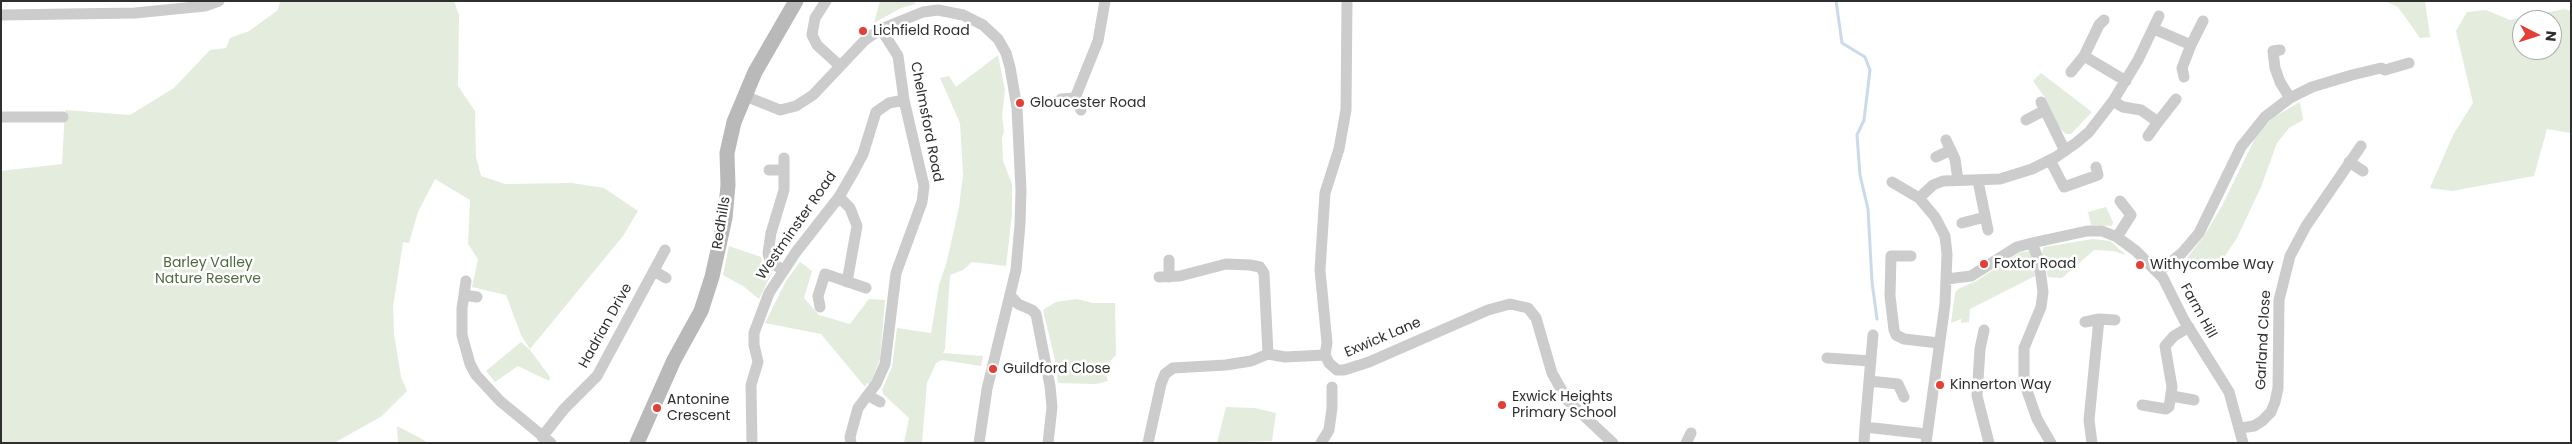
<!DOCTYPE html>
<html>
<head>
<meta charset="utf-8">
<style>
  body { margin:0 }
  #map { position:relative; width:2572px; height:444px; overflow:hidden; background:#fff; font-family:Poppins,sans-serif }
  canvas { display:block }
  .frame { position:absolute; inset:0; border:2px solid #2f2f2f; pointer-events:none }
  .north { position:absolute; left:2512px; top:10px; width:50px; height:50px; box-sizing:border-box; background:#fff; border:1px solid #acacac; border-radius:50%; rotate:95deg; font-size:14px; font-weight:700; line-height:20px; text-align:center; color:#2f2f2f }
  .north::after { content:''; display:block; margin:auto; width:18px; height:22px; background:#e33f35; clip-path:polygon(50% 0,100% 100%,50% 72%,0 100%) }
</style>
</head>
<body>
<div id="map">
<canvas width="2572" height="444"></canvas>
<div class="frame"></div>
<div class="north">N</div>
</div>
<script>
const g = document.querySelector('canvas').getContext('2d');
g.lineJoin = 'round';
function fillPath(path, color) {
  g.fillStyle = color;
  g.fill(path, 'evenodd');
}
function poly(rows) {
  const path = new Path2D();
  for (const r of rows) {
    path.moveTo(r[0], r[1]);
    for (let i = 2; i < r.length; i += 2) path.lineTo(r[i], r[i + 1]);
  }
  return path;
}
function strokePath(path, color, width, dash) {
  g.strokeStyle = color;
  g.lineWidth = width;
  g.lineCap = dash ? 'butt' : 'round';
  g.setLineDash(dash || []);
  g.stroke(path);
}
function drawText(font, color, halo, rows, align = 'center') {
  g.font = font + ' Poppins,sans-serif';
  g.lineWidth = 5;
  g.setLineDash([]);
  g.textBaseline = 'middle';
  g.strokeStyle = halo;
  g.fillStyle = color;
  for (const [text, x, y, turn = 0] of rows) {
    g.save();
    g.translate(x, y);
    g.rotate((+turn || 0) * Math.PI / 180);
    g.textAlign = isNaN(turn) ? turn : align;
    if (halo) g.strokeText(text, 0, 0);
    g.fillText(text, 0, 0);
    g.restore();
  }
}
const green = poly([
  [280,1,454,1,459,15,458,86,475,111,476,157,481,176,505,184,572,183,604,188,638,211,623,236,530,349,521,335,506,295,472,287,478,259,468,244,470,200,435,179,418,212,409,243,403,242,393,307,394,334,401,377,407,391,382,416,334,443,1,443,1,171,62,164,65,110,130,115,174,88,210,50,226,48,230,38,249,31,278,10],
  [880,1,913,1,916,4,901,8,874,23],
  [2385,1,2425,1,2430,37,2420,38,2398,7],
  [2564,9,2571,11,2571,133,2547,129,2534,176,2452,191,2430,188,2453,135,2473,103,2456,31,2467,12,2486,10,2510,20],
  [2522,20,2552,20,2552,50,2522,50],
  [998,55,1005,90,1002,115,1004,131,1002,139,1003,161,1012,184,1012,214,1006,266,972,262,963,270,950,275,945,349,943,353,983,356,981,366,942,360,936,363,927,383,922,443,904,443,909,418,883,394,882,390,892,367,897,328,931,333,939,285,947,261,959,207,963,175,960,123,940,78,949,76,956,87],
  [2041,73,2092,112,2071,134,2066,134,2059,128,2044,96,2033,81],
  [2300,102,2303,120,2289,128,2277,143,2261,187,2237,238,2219,265,2192,264,2187,258,2204,236,2222,206,2258,132,2274,117],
  [2106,207,2113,222,2112,226,2091,225,2088,212],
  [2093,239,2110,241,2126,255,2113,251,2094,250,2062,278,2048,277,2042,252,2044,247],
  [729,246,761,257,763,264,774,269,759,299,743,286,723,275],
  [2031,251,2037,275,1970,309,1969,322,1961,323,1961,319,1951,323,1955,293,1958,289,1976,281,2021,252],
  [800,262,812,271,804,298,819,315,850,324,869,299,885,300,880,359,870,384,867,383,865,387,821,334,765,323,786,281],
  [1077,299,1093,303,1115,303,1116,355,1104,367,1108,381,1096,384,1058,383,1056,364,1043,310,1056,302],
  [521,342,530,350,550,377,549,381,518,366,495,382,486,371],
  [1226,407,1255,408,1276,413,1272,441,1217,443],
  [397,426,420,438,428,443,398,443]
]);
const stream = poly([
  [1836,1,1842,43,1865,57,1870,70,1864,120,1857,135,1860,175,1868,209,1872,282,1877,319]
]);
const street = poly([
  [826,1,815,18,812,35,817,45,840,66],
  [1347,1,1346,110,1339,149,1325,193,1320,270,1327,343,1325,355,1329,363,1337,370,1344,370,1369,362,1488,310,1510,304,1528,308,1536,318,1552,373,1567,400,1613,443],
  [1,15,135,13,205,6,219,1],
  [2104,20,2099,25,2084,56,2126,81],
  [2154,29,2191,45,2182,68,2184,77],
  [2191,45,2203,21],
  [2280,50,2273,51,2275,68,2280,82,2290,98],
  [2071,72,2084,56],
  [745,96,780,110,796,106,813,95,865,40,881,29,923,12,938,10,963,15,983,25,998,39,1006,53,1010,67,1017,108,1021,190,1020,224,1016,270,987,389,979,443],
  [1075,98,1081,110],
  [1061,99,1075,98,1098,41,1105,1],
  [2113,101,2123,107,2141,110,2158,122,2176,99],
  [2041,102,2065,151],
  [1,117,63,117],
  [2026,120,2045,110],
  [2148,136,2158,122],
  [1946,140,1955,159,1958,180],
  [1936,157,1951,150],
  [2050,160,2064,187,2098,175,2096,167],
  [2349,162,2363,171],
  [769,170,783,170],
  [1978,181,1988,230],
  [1892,182,1919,198,1935,217,1945,236,1947,254,1945,304,1926,443],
  [839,197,850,208,857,226,847,282],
  [1919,198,1933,185,1943,181,2000,179,2032,169,2056,157,2076,143,2089,132,2113,101,2138,60,2159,16],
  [1962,223,1985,217],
  [2117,237,2131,215,2120,201],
  [2032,243,2039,261,2043,292,2041,307,2024,348,2024,382,2037,419,2051,443],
  [1911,256,1891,256,1890,296,1894,330,1896,335,1904,339,1939,343],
  [1169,260,1169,277],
  [654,271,666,278],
  [783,271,770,260,768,253,771,233,784,190,784,158],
  [2158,272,2182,253,2199,233,2241,147,2265,117,2290,98,2312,87,2352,75,2381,68,2385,70,2409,63],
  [1159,277,1180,276,1226,264,1250,265,1260,267,1264,273,1268,354],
  [1947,279,1971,276,2017,247,2032,243,2087,231,2102,231,2117,237,2136,251,2163,278,2184,320,2229,392,2243,443],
  [464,295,466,281],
  [1011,296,1018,304,1032,310,1036,314,1050,386,1052,407,1048,443],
  [477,297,464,295,462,308,462,335,470,364,476,375,500,401,551,443],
  [820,307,818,296,825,274,866,288],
  [2099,319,2115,320],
  [2085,322,2099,319,2089,420,2092,443],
  [1984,330,1980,349,1977,396,1989,443],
  [1873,335,1865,427,1927,434],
  [1827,358,1871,361],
  [1869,381,1898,384,1904,397],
  [869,396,880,402],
  [2172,396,2194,400],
  [2142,405,2166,409,2169,407,2172,387,2165,346,2174,336,2189,327],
  [2241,428,2254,426,2262,421,2271,412,2275,402,2278,388,2279,300,2290,256,2306,226,2361,146],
  [542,437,564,409,597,376,665,250],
  [752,443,751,385,758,362,754,345,754,333,769,293,796,252,839,197,854,171,863,154,876,112,889,103,904,100],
  [851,443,850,437,858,408,876,384,885,364,896,273,922,202,924,186,904,100,898,56,881,29],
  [1148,443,1161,384,1165,374,1173,368,1226,365,1251,361,1268,354,1285,357,1325,355],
  [1321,443,1329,430,1332,408,1332,387],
  [1686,443,1691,433],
  [1864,443,1865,427]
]);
const secondary = poly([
  [637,443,674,360,701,311,712,277,725,218,728,185,727,153,734,122,755,72,796,1]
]);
const markers = [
  [863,31,5,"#e33f35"],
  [1020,103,5,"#e33f35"],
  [1984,264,5,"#e33f35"],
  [2140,265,5,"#e33f35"],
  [993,369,5,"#e33f35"],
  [1940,385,5,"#e33f35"],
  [1502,405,5,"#e33f35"],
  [657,408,5,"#e33f35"]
];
const poiNames = [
  ["Lichfield Road",873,31],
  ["Gloucester Road",1030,103],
  ["Foxtor Road",1994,264],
  ["Withycombe Way",2150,265],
  ["Guildford Close",1003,369],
  ["Kinnerton Way",1950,385],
  ["Exwick Heights",1512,397],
  ["Primary School",1512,413],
  ["Antonine",667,400],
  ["Crescent",667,416]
];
const streetNames = [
  ["Chelmsford Road",926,122,79],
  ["Redhills",722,223,-81],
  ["Westminster Road",797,226,-55],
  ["Farm Hill",2198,311,61],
  ["Hadrian Drive",606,326,-61],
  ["Exwick Lane",1383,338,-23],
  ["Garland Close",2264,340,-87]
];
const parkNames = [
  ["Barley Valley",208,263],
  ["Nature Reserve",208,279]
];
fillPath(green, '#e3ecdd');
strokePath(stream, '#cadaeb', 3);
strokePath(street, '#ccc', 11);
strokePath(secondary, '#b9b9b9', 15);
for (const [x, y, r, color] of markers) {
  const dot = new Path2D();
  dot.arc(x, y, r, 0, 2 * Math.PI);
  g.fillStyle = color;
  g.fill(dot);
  strokePath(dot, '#fff', 2);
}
drawText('14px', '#2f2f2f', '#fff', poiNames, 'left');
drawText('14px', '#2f2f2f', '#fff', streetNames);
drawText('14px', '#4c6a3d', '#fff', parkNames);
</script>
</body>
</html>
